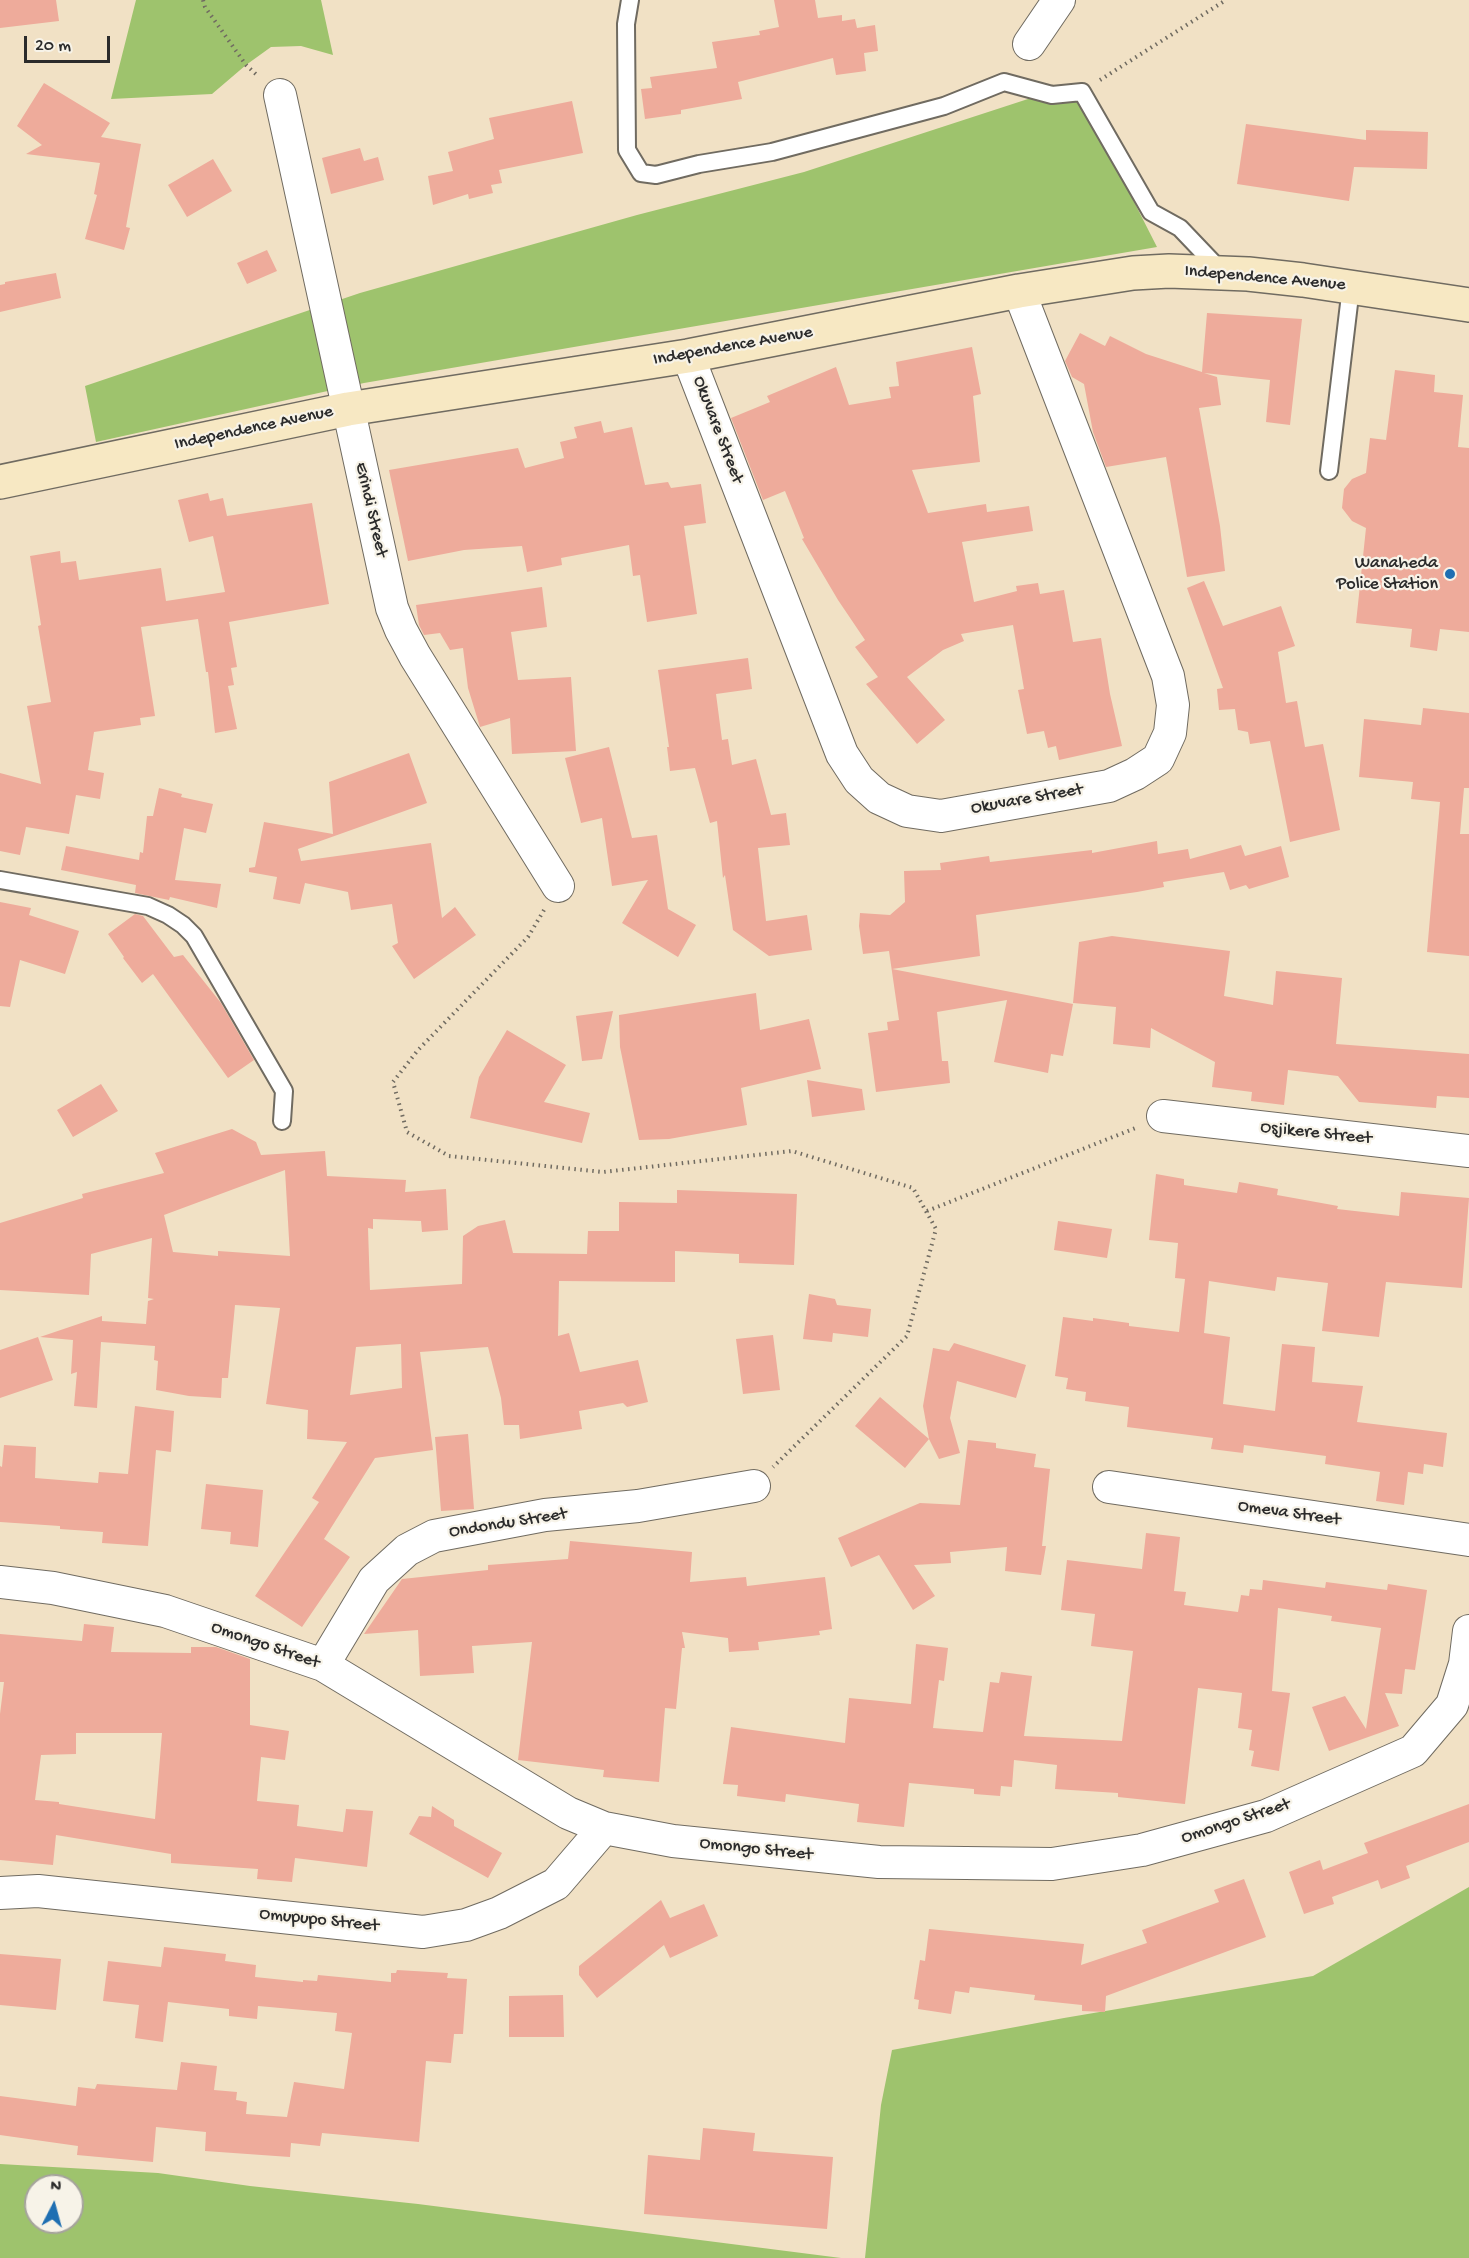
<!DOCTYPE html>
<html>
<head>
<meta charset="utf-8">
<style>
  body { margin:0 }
  #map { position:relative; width:1469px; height:2258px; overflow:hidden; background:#f1e1c5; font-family:"Gochi Hand",sans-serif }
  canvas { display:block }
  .north { position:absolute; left:24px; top:2174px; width:60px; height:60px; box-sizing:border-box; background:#f7f3e8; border:2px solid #a5a39c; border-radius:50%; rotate:6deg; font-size:16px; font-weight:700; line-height:24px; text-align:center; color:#2b2b2b }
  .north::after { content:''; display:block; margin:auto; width:21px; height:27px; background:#1f6fb2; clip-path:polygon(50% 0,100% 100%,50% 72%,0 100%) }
  .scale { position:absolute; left:24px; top:36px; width:86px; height:27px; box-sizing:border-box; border:3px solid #2b2b2b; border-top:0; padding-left:8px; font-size:18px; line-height:21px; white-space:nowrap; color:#2b2b2b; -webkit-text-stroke:4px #f7f3e8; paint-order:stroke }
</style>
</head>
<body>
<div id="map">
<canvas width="1469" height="2258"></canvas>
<div class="north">N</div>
<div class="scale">20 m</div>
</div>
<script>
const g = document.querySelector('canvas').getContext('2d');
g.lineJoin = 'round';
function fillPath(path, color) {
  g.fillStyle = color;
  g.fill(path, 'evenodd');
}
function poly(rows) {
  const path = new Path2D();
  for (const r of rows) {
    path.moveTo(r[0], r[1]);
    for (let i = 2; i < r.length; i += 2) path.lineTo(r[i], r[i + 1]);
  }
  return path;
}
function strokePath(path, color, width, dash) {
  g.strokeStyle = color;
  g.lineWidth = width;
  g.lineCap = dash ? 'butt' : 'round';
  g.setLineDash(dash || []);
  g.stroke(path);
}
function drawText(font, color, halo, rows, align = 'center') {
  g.font = font + ' "Gochi Hand",sans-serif';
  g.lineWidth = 4.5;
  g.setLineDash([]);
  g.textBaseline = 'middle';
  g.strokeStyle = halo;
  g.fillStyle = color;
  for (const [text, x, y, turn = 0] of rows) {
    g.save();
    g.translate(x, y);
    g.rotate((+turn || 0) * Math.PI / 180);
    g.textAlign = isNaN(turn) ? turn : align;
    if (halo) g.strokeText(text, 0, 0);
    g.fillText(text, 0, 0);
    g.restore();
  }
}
const green = poly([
  [136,0,321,0,333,55,301,46,271,47,246,65,212,94,111,99],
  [1074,84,1157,247,364,383,96,442,85,386,360,293,637,215,804,172],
  [1469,1887,1469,2258,865,2258,881,2105,892,2050,1064,2018,1313,1976],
  [0,2164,158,2173,250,2186,418,2204,841,2258,0,2258],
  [36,2186,72,2186,72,2222,36,2222]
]);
const building = poly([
  [0,0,56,0,59,21,0,28],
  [774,0,815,0,818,18,842,15,842,21,855,19,857,28,875,25,878,51,864,53,866,71,836,75,833,58,738,82,742,99,681,110,681,114,645,119,641,89,652,88,650,77,717,68,712,42,760,35,759,31,779,27],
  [44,83,110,123,101,137,141,144,126,227,130,228,124,250,85,239,97,195,94,194,100,163,26,154,42,145,17,126],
  [572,101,583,153,499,170,502,183,491,185,493,193,469,199,468,194,433,205,428,176,453,171,448,152,494,139,489,118],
  [1246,124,1366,140,1366,130,1428,132,1427,169,1354,167,1349,201,1237,184],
  [360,148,364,161,378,157,384,180,331,194,322,158],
  [213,159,232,191,187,217,168,185],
  [267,250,277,271,247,284,237,263],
  [56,273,61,298,0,312,0,285,5,284,5,282],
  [1207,313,1302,319,1290,425,1266,422,1270,380,1204,373,1217,377,1221,405,1199,408,1220,526,1225,571,1187,577,1166,457,1106,467,1093,432,1084,384,1072,377,1065,361,1080,333,1105,346,1110,336,1146,354,1202,372],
  [972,347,981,394,973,396,980,462,912,470,928,513,986,504,987,512,1029,506,1033,531,962,542,974,602,1017,591,1016,586,1038,583,1040,594,1064,590,1073,642,1101,638,1110,694,1122,746,1059,760,1056,746,1048,748,1044,731,1027,734,1018,690,1024,689,1013,625,961,634,964,641,943,650,907,677,945,720,917,744,866,684,878,677,855,647,865,640,838,600,802,539,804,538,785,491,763,500,731,418,770,402,767,396,836,367,849,405,891,398,889,387,899,386,896,362],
  [1395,370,1435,375,1434,392,1463,395,1458,447,1469,448,1469,632,1440,629,1437,651,1410,647,1412,629,1356,623,1366,528,1352,521,1342,508,1344,489,1352,479,1366,473,1370,438,1386,440],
  [601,421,604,433,632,427,645,485,668,482,671,488,701,484,706,523,684,526,697,614,647,622,640,575,633,576,629,545,561,558,562,565,527,572,522,546,464,550,408,561,389,470,518,448,525,468,564,458,560,442,577,438,574,427],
  [208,493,210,501,223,498,227,516,312,503,329,604,229,622,237,667,231,668,234,685,228,686,237,729,215,733,208,672,206,672,198,619,141,627,155,716,140,718,141,725,94,732,88,770,104,773,100,799,76,795,69,834,26,827,20,855,0,851,0,773,41,784,27,706,51,702,38,626,41,625,30,556,60,551,61,563,76,561,79,580,161,568,166,601,225,592,213,536,189,542,178,500],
  [1204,581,1223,626,1281,606,1295,646,1278,652,1286,703,1297,701,1305,747,1323,744,1340,830,1290,842,1270,741,1250,744,1248,732,1238,730,1235,709,1219,710,1217,689,1223,688,1187,588],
  [542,587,547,627,511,632,518,680,571,677,576,751,512,754,510,718,480,727,468,688,463,648,450,650,440,633,424,635,419,625,416,605],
  [748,658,752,689,716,694,722,740,728,739,732,765,756,759,771,815,786,813,790,845,758,848,766,921,807,915,812,950,769,956,733,930,725,875,723,878,717,821,710,823,695,768,670,771,667,747,669,747,658,670],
  [1423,708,1469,713,1469,788,1464,788,1460,834,1469,834,1469,956,1427,952,1440,802,1411,799,1413,782,1359,777,1364,719,1421,725],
  [609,747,632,838,657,835,668,909,696,925,678,957,622,923,648,880,612,886,602,818,581,823,565,758],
  [409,753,427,803,298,849,301,861,431,843,442,918,455,907,476,935,414,979,392,946,398,943,392,904,351,910,348,892,305,883,300,904,273,899,277,877,249,872,249,868,255,867,264,822,333,834,329,782],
  [159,788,182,794,181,797,213,804,206,833,184,828,175,880,221,884,217,908,170,897,169,900,135,893,136,885,61,870,66,846,139,860,140,852,143,853,147,816,153,816],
  [1157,841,1158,854,1188,849,1190,859,1241,845,1245,856,1281,846,1289,877,1249,889,1246,885,1230,890,1224,872,1163,882,1164,887,1137,892,976,915,980,956,892,969,1073,1004,1063,1056,1051,1054,1048,1073,994,1062,1007,1000,937,1012,942,1061,948,1061,950,1083,876,1092,868,1033,888,1030,887,1022,899,1020,889,951,863,954,859,926,860,913,890,915,905,902,904,871,941,870,940,863,989,856,990,862,1092,850,1092,853],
  [0,902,31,908,29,915,79,931,65,974,20,960,10,1007,0,1006],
  [135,914,143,916,174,957,183,955,221,1003,254,1060,228,1078,153,974,142,983,123,958,124,957,108,934],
  [1112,936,1230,951,1224,996,1273,1005,1276,971,1342,978,1336,1044,1469,1054,1469,1098,1437,1096,1436,1108,1359,1102,1338,1076,1288,1070,1284,1105,1251,1101,1252,1092,1212,1087,1215,1062,1151,1028,1150,1048,1113,1044,1116,1007,1073,1003,1079,942],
  [756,993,760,1030,809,1019,821,1069,741,1088,747,1125,669,1139,639,1140,620,1047,619,1015],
  [613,1011,602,1059,582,1061,576,1016],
  [507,1030,566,1065,544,1102,590,1113,582,1143,470,1118,479,1077],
  [807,1080,862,1089,865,1110,812,1117],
  [101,1084,118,1111,73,1137,57,1110],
  [232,1129,256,1142,261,1155,325,1151,327,1176,406,1180,405,1192,446,1189,448,1230,422,1232,421,1221,373,1219,373,1229,368,1228,370,1290,462,1284,463,1236,478,1226,505,1220,513,1253,587,1254,588,1231,619,1231,619,1202,677,1203,677,1190,797,1194,794,1265,739,1263,739,1254,675,1251,675,1282,559,1281,558,1336,569,1333,580,1372,638,1360,648,1402,627,1407,623,1403,579,1411,582,1429,520,1439,519,1425,504,1425,501,1398,488,1347,420,1352,433,1450,375,1458,324,1539,350,1557,302,1627,255,1596,319,1502,312,1498,347,1442,307,1439,308,1410,266,1404,280,1308,235,1305,228,1378,222,1378,221,1398,189,1396,156,1390,158,1361,154,1360,155,1346,101,1342,97,1408,74,1406,77,1372,71,1374,73,1340,40,1337,102,1316,102,1321,146,1324,148,1301,154,1299,148,1298,152,1238,91,1254,89,1295,0,1290,0,1223,83,1198,82,1194,164,1173,155,1153],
  [285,1170,290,1256,218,1251,218,1256,173,1252,164,1215],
  [401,1344,402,1388,350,1395,356,1347],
  [1156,1174,1184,1179,1184,1185,1237,1193,1239,1182,1278,1189,1277,1195,1338,1206,1337,1209,1399,1216,1401,1192,1469,1198,1462,1288,1386,1282,1379,1337,1322,1331,1328,1283,1277,1277,1275,1291,1209,1281,1204,1333,1230,1337,1223,1404,1275,1411,1282,1344,1315,1347,1312,1382,1363,1386,1357,1422,1447,1433,1443,1467,1424,1464,1423,1474,1408,1472,1404,1505,1376,1501,1380,1472,1325,1464,1326,1456,1244,1445,1243,1453,1211,1449,1213,1438,1127,1427,1129,1407,1085,1401,1086,1392,1066,1389,1068,1378,1055,1376,1063,1317,1093,1321,1093,1318,1129,1323,1129,1326,1179,1332,1185,1279,1175,1278,1178,1243,1149,1240],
  [1058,1221,1112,1229,1107,1258,1054,1250],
  [809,1294,835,1299,837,1305,871,1309,868,1337,833,1333,832,1342,803,1339],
  [773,1335,780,1390,743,1394,736,1339],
  [38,1337,53,1380,0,1398,0,1350],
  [954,1343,1026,1365,1016,1398,957,1381,950,1418,960,1453,939,1459,929,1439,923,1406,933,1348,949,1351],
  [880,1397,929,1439,905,1468,855,1426],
  [135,1406,174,1411,171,1452,156,1450,148,1546,102,1543,103,1532,60,1529,60,1526,0,1522,0,1466,2,1467,4,1445,36,1447,35,1478,98,1483,99,1472,128,1474],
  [468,1434,474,1509,441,1511,435,1437],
  [968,1440,996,1443,996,1448,1036,1454,1034,1467,1050,1469,1042,1546,1046,1546,1041,1575,1005,1571,1007,1547,950,1552,951,1563,914,1565,935,1596,913,1610,879,1555,851,1567,838,1538,920,1503,960,1505],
  [206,1484,263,1490,258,1547,230,1544,231,1532,201,1529],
  [1146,1533,1180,1537,1174,1591,1186,1592,1184,1605,1238,1612,1241,1595,1249,1596,1250,1589,1262,1590,1263,1580,1325,1588,1326,1582,1387,1590,1388,1584,1427,1590,1415,1670,1405,1669,1402,1694,1385,1693,1399,1726,1329,1751,1312,1707,1345,1696,1366,1729,1381,1628,1331,1621,1332,1616,1278,1608,1272,1691,1290,1693,1279,1771,1251,1766,1254,1751,1249,1750,1252,1730,1238,1728,1242,1693,1198,1688,1185,1804,1118,1797,1118,1793,1055,1789,1057,1765,1014,1760,1012,1787,1001,1786,1000,1796,974,1794,974,1789,909,1783,904,1827,857,1822,859,1804,786,1794,785,1802,737,1796,738,1785,723,1784,731,1727,845,1743,849,1698,911,1704,916,1644,948,1648,944,1681,939,1680,933,1728,983,1732,990,1682,999,1683,1001,1672,1032,1676,1024,1736,1122,1741,1133,1651,1091,1646,1095,1614,1061,1610,1067,1560,1142,1569],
  [570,1541,692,1552,690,1582,746,1577,747,1586,825,1577,832,1629,819,1631,820,1635,758,1642,759,1650,729,1652,728,1638,682,1632,685,1648,682,1648,676,1709,665,1708,659,1782,603,1777,604,1770,518,1760,532,1642,472,1646,474,1673,420,1676,418,1630,364,1634,402,1579,488,1570,488,1565,568,1559],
  [84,1624,114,1627,111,1652,191,1653,191,1647,216,1647,250,1659,250,1725,289,1731,285,1760,261,1757,257,1801,299,1805,297,1826,343,1832,346,1809,373,1811,367,1867,295,1858,292,1882,257,1879,258,1869,171,1863,171,1854,56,1835,53,1865,0,1860,0,1714,4,1682,0,1682,0,1634,82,1641],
  [76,1733,162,1733,155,1819,59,1804,59,1802,35,1800,41,1755,76,1754],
  [1469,1804,1469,1842,1406,1866,1410,1878,1381,1889,1378,1880,1332,1897,1334,1904,1304,1914,1289,1872,1320,1860,1323,1870,1368,1853,1364,1843],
  [432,1806,454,1820,454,1826,502,1853,488,1878,409,1834,419,1816,431,1817],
  [1244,1879,1266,1937,1106,1996,1105,2012,1082,2011,1082,2005,1034,2000,1035,1995,970,1987,969,1993,955,1991,951,2014,918,2009,919,2000,914,1999,920,1960,925,1961,929,1929,1084,1944,1081,1965,1147,1943,1142,1930,1219,1902,1214,1890],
  [661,1900,670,1918,704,1904,718,1936,670,1958,664,1945,597,1998,579,1975,579,1966],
  [164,1947,226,1954,225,1961,256,1965,255,1977,303,1982,303,1980,317,1981,318,1975,391,1982,391,1973,396,1973,397,1970,448,1973,447,1978,467,1979,463,2034,454,2034,451,2063,426,2061,419,2142,322,2133,320,2146,291,2143,290,2157,205,2151,206,2132,156,2127,153,2162,77,2155,78,2146,0,2135,0,2096,76,2106,78,2087,95,2089,97,2084,177,2090,181,2062,217,2066,214,2090,237,2092,236,2100,247,2102,246,2114,287,2117,294,2082,344,2089,352,2033,335,2031,337,2013,258,2006,257,2019,229,2016,229,2009,168,2002,163,2042,135,2038,139,2005,103,2001,108,1961,161,1967],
  [0,1954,61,1959,56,2010,0,2005],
  [563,1995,564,2037,509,2037,509,1996],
  [703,2128,755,2133,753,2151,833,2157,827,2229,644,2214,648,2155,700,2160]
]);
const path = poly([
  [203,0,205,7,246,65,258,76],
  [1100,80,1226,0],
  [544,910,528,937,418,1050,393,1082,407,1132,449,1156,603,1172,792,1151,913,1188,936,1229,907,1336,773,1467],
  [927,1211,1138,1127]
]);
const service = poly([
  [630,0,626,24,627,150,641,173,656,175,699,164,772,152,944,106,1004,82,1052,95,1082,92,1151,212,1180,228,1221,271],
  [1329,471,1351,287],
  [0,880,148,906,168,915,183,925,194,936,284,1091,282,1121]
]);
const minor = poly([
  [1029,44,1059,0],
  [280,95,392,608,401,630,415,656,558,886],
  [688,356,842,754,859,780,879,798,907,811,941,816,1109,786,1135,774,1158,759,1170,733,1173,705,1168,676,1019,291],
  [1163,1116,1469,1151],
  [1109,1487,1469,1540],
  [0,1582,53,1588,165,1611,323,1665,568,1813,604,1828,673,1841,879,1862,1052,1864,1142,1850,1266,1816,1413,1751,1452,1705,1465,1664,1469,1631],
  [323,1665,374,1580,407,1550,434,1536,545,1515,638,1506,754,1486],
  [0,1893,38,1891,423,1932,466,1925,499,1913,556,1884,604,1828]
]);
const secondary = poly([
  [0,482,348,409,688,356,1019,291,1133,273,1169,271,1248,274,1303,280,1469,305]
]);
const markers = [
  [1450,574,6,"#1f6fb2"]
];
const streetNames = [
  ["Independence Avenue",1265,279,5],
  ["Independence Avenue",733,347,-10],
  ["Independence Avenue",254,429,-12],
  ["Okuvare Street",717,430,69],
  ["Erindi Street",370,510,77],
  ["Okuvare Street",1027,800,-10],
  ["Osjikere Street",1316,1134,6],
  ["Omeva Street",1289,1514,8],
  ["Ondondu Street",508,1524,-9],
  ["Omongo Street",265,1646,19],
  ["Omongo Street",1236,1822,-18],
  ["Omongo Street",756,1850,6],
  ["Omupupo Street",319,1921,6]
];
const poiNames = [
  ["Wanaheda",1438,564],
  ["Police Station",1438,585]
];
fillPath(green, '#9ec36d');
fillPath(building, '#eeab9b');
strokePath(service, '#706b61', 20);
strokePath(minor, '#706b61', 34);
strokePath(secondary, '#706b61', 36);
strokePath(path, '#706b61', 4, [1.5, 4.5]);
strokePath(service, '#fff', 16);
strokePath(minor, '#fff', 32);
strokePath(secondary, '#f7e8c3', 33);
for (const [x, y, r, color] of markers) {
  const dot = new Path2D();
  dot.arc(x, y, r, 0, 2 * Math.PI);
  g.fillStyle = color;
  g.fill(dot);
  strokePath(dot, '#f7f3e8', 2);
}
drawText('18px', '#2b2b2b', '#f7f3e8', streetNames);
drawText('18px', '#2b2b2b', '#f7f3e8', poiNames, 'right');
</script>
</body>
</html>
